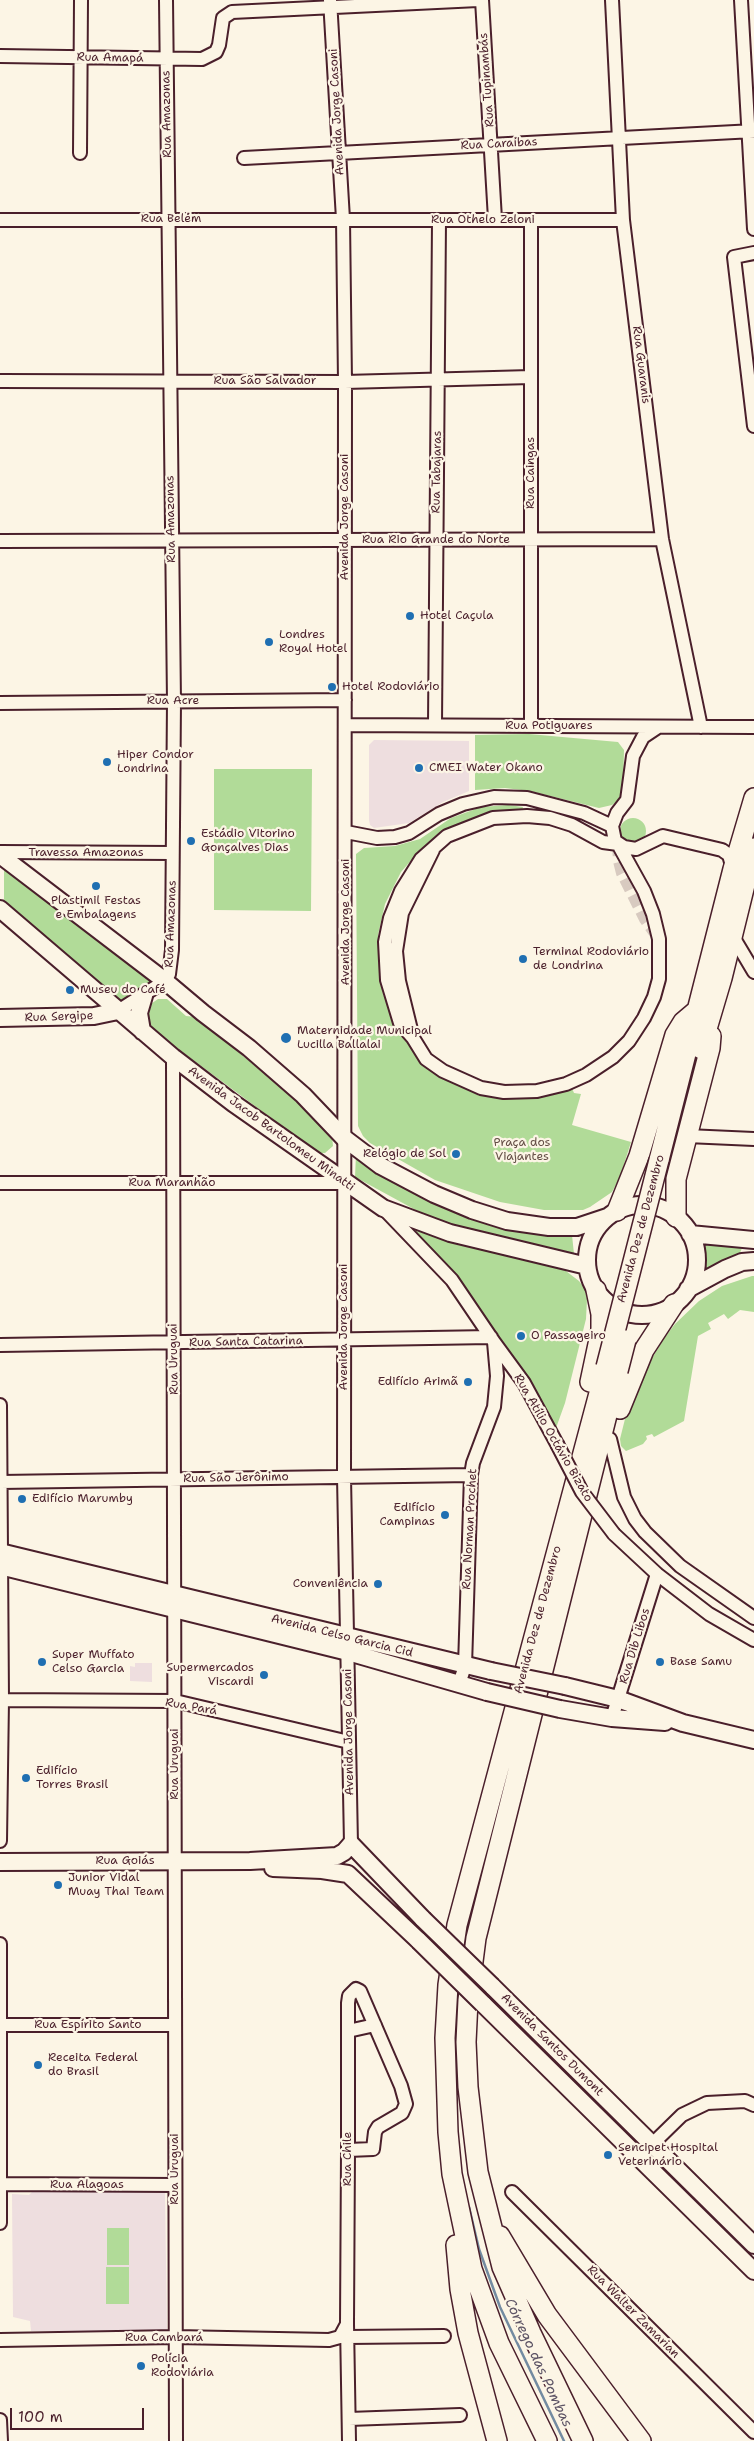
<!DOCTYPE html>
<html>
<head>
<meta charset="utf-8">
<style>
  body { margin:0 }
  #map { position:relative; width:754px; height:2441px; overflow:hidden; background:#fcf5e5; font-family:"Shantell Sans",sans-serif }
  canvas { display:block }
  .scale { position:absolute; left:10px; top:2408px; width:134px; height:22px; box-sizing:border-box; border:2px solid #4a1f2b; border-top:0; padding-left:6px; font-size:15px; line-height:18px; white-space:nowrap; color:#4a1f2b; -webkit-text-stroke:4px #fcf5e5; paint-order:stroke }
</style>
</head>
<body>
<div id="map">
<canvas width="754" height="2441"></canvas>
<div class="scale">100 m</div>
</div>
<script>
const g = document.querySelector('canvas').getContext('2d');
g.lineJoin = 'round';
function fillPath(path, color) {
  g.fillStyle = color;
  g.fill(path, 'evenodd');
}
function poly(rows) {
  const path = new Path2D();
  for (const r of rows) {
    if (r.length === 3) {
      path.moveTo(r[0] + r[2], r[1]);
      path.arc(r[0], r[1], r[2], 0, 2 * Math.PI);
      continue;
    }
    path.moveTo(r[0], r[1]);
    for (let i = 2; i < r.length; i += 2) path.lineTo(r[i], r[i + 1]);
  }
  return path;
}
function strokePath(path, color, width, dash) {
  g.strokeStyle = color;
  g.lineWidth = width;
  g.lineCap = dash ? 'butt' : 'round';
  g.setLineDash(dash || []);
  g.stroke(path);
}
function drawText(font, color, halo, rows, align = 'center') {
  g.font = font + ' "Shantell Sans",sans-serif';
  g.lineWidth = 4.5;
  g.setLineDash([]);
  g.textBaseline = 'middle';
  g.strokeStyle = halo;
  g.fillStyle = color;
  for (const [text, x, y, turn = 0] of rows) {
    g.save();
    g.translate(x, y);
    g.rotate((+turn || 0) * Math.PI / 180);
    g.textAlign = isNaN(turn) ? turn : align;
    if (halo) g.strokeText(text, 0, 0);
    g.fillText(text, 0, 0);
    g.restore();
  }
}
const built = poly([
  [374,740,469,741,469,791,443,802,409,823,374,828,370,825,369,820,369,745],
  [135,1663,152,1663,152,1682,130,1681,130,1666,135,1667],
  [161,2189,165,2193,167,2331,31,2331,30,2321,13,2317,12,2194,29,2195,33,2191]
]);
const green = poly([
  [529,734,618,742,624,750,623,792,620,799,612,805,599,808,530,791,505,788,475,790,475,735],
  [214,769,312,769,311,911,214,910],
  [508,805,523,807,522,810,491,814,467,821,435,838,422,848,401,872,385,904,378,935,378,959,383,994,393,1016,417,1051,472,1087,571,1086,574,1093,581,1094,572,1125,631,1142,620,1177,612,1192,590,1207,583,1210,544,1210,500,1202,435,1180,370,1143,363,1136,358,1126,356,854,364,848,395,846,420,839,451,818,481,807],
  [633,831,13],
  [4,864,157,982,120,1003,4,906],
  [158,999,167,999,186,1016,197,1017,326,1126,332,1136,333,1146,325,1153,318,1153,146,1025,145,1008],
  [356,1154,520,1230,572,1235,574,1254,510,1241,434,1220,355,1177],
  [414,1230,562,1268,579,1281,585,1289,587,1299,586,1319,565,1403,556,1428,445,1263],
  [703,1243,741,1247,742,1248,740,1253,705,1271],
  [752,1276,754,1276,754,1312,740,1310,728,1319,724,1314,708,1323,711,1329,698,1336,684,1421,654,1437,652,1434,646,1436,647,1439,643,1444,626,1451,621,1446,620,1439,627,1411,643,1373,665,1337,675,1324,699,1301,722,1286],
  [107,2228,129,2228,129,2265,107,2265],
  [106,2267,129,2267,129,2304,106,2304]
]);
const stream = poly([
  [469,2207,479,2249,500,2307,564,2441]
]);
const minorTunnel = poly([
  [618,844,619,861,622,873,645,919,659,939]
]);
const minor = poly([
  [330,0,343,219,345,382,344,1477,351,1844],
  [482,0,495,219],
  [612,0,623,220,662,539,701,727],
  [741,0,754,229],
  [0,56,202,59,216,52,219,45,223,18,232,12,478,0],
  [80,153,81,0],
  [244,158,754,131],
  [0,220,623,220],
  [531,220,531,726],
  [754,253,734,257,754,426],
  [0,381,345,382,531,377],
  [0,541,662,539],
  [0,703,345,700],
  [435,724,439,221],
  [345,725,754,727],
  [658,727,643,737,633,756,627,800,617,813,612,826,615,841,624,847,636,849,663,836,722,850,729,855,733,869],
  [346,832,377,838,395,837,409,833,439,814,463,804,494,797,527,798,584,813,612,826],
  [0,852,172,853],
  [732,935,754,972],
  [118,1011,165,981,169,974,172,950,174,701,166,0],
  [413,1038,400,1023,387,980,385,942,390,918,401,891,421,859,447,836,493,818,527,816,550,818,572,825,603,842,618,844,644,891,653,914,659,939,659,979,654,997,644,1018,629,1041,613,1057,586,1075,566,1084,537,1091,504,1092,481,1088,443,1071,426,1059,413,1038,399,981,396,951,402,913,433,850],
  [173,1057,176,2441],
  [687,1136,754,1139],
  [0,1183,345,1183],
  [385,1210,452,1280,494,1342,497,1376,494,1407,473,1463,471,1475,465,1666,459,1684],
  [494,1342,524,1383,557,1444],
  [0,1345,491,1337],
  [0,1405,2,1700,0,1841],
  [610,1439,624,1497,635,1519,645,1532,680,1566,754,1618],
  [1,1482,471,1475],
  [614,1534,657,1574,709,1614,754,1640],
  [0,1700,175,1701,349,1742],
  [612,1718,657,1574],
  [0,1944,0,2223],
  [0,2025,175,2025],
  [348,2031,375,2025],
  [348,2150,373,2149,375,2132,378,2127,402,2113,406,2104,401,2086,360,1991,356,1989,349,1996,348,2003,348,2150,347,2324,349,2441],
  [638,2158,682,2115,707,2103,745,2101,754,2105],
  [0,2184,175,2185],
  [512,2192,754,2432],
  [348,2337,444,2336],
  [0,2340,176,2337,329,2340,340,2337,347,2324],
  [349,2419,460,2415],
  [0,2420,1,2441]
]);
const major = poly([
  [0,855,165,981,203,1013,249,1048,303,1095,344,1138,381,1166,434,1194,472,1210,507,1221,549,1227,577,1227,607,1217],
  [0,909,173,1057,233,1103,383,1208,450,1233,587,1266],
  [0,1018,94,1016,118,1011],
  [142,1031,139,1013,144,996],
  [642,1260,55],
  [690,1234,754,1240],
  [688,1289,725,1269,742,1262,754,1261],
  [0,1552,491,1671],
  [0,1566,348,1652,487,1692],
  [565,1686,618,1699,683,1723,754,1740],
  [560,1709,612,1718,665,1722],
  [0,1862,250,1861,337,1856,344,1852,351,1844,423,1919],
  [273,1868,322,1870,348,1874,419,1941],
  [492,1986,754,2245],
  [483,2004,754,2271]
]);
const highway = poly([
  [701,1049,722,978,754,848],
  [659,1160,733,869,754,798],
  [617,1211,639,1156,675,1035,683,1022,696,1011],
  [676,1217,676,1179,710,1048,711,1036],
  [590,1382,601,1330,601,1314,596,1290],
  [620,1409,644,1350,674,1304],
  [500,2236,547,2315,641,2441],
  [456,2245,460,2289,468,2333,497,2441],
  [547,2441,499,2343,472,2269,452,2174,448,2132,445,2038,448,1985,457,1925,606,1367],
  [583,2441,531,2333,502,2267,478,2172,468,2087,466,2042,468,2000,476,1938,618,1371]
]);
const minorBridge = poly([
  [557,1444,582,1492,614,1534]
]);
const majorBridge = poly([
  [491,1671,565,1686],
  [487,1692,560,1709],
  [423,1919,492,1986],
  [419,1941,483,2004]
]);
const highwayBridge = poly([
  [606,1367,659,1160],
  [618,1371,626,1340]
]);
const markers = [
  [410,616,5,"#1f6fb2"],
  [269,642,5,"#1f6fb2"],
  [332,687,5,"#1f6fb2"],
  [107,762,5,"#1f6fb2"],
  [419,768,5,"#1f6fb2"],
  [191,841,5,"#1f6fb2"],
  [96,886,5,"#1f6fb2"],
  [523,959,5,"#1f6fb2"],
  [70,990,5,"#1f6fb2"],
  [286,1038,6,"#1f6fb2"],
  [456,1154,5,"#1f6fb2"],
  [521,1336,5,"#1f6fb2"],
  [468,1382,5,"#1f6fb2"],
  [22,1499,5,"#1f6fb2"],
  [445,1515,5,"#1f6fb2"],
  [378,1584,5,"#1f6fb2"],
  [42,1662,5,"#1f6fb2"],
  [660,1662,5,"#1f6fb2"],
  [264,1675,5,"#1f6fb2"],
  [26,1778,5,"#1f6fb2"],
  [58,1885,5,"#1f6fb2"],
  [38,2065,5,"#1f6fb2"],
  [608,2155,5,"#1f6fb2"],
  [141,2366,5,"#1f6fb2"]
];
const streetNames = [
  ["Rua Amapá",110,58,1],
  ["Rua Tupinambás",487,80,-94],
  ["Avenida Jorge Casoni",337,112,-93],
  ["Rua Amazonas",167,114,-91],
  ["Rua Caraíbas",499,144,-3],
  ["Rua Belém",171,219],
  ["Rua Othelo Zeloni",483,220],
  ["Rua Guaranis",641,365,83],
  ["Rua São Salvador",265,381],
  ["Rua Tabajaras",437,472,-89],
  ["Rua Caingas",531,473,-90],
  ["Avenida Jorge Casoni",345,517,-90],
  ["Rua Amazonas",171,519,-91],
  ["Rua Rio Grande do Norte",436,540],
  ["Rua Acre",173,701],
  ["Rua Potiguares",549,726],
  ["Travessa Amazonas",86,853],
  ["Avenida Jorge Casoni",346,922,-90],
  ["Rua Amazonas",171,924,-88],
  ["Rua Sergipe",59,1017,-2],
  ["Avenida Jacob Bartolomeu Minatti",271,1129,36],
  ["Rua Maranhão",172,1183],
  ["Avenida Dez de Dezembro",641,1229,-75],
  ["Avenida Jorge Casoni",344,1327,-90],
  ["Rua Santa Catarina",246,1342,-1],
  ["Rua Uruguai",174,1359,-91],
  ["Rua Atílio Octávio Bizato",553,1438,60],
  ["Rua São Jerônimo",236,1478,-1],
  ["Rua Norman Prochet",470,1529,-87],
  ["Avenida Dez de Dezembro",538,1620,-75],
  ["Avenida Celso Garcia Cid",342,1636,14],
  ["Rua Dib Libos",635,1646,-73],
  ["Rua Pará",191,1707,10],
  ["Avenida Jorge Casoni",349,1732,-91],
  ["Rua Uruguai",175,1764,-90],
  ["Rua Goiás",125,1861],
  ["Rua Espírito Santo",88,2025],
  ["Avenida Santos Dumont",552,2045,45],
  ["Rua Chile",348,2159,-90],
  ["Rua Uruguai",175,2169,-90],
  ["Rua Alagoas",87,2185],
  ["Rua Walter Zamarian",633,2312,45],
  ["Rua Cambará",164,2338]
];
const poiNames = [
  ["Hotel Caçula",420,616],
  ["Londres",279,635],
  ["Royal Hotel",279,649],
  ["Hotel Rodoviário",342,687],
  ["Hiper Condor",117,755],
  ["Londrina",117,769],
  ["CMEI Water Okano",429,768],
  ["Estádio Vitorino",201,834],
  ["Gonçalves Dias",201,848],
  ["Plastimil Festas",96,901,"center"],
  ["e Embalagens",96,915,"center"],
  ["Terminal Rodoviário",533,952],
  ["de Londrina",533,966],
  ["Museu do Café",80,990],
  ["Maternidade Municipal",297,1031],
  ["Lucilla Ballalai",297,1045],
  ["Relógio de Sol",446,1154,"right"],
  ["O Passageiro",531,1336],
  ["Edifício Arimã",458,1382,"right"],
  ["Edifício Marumby",32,1499],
  ["Edifício",435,1508,"right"],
  ["Campinas",435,1522,"right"],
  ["Conveniência",368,1584,"right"],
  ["Super Muffato",52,1655],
  ["Celso Garcia",52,1669],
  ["Base Samu",670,1662],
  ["Supermercados",254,1668,"right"],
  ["Viscardi",254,1682,"right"],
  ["Edifício",36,1771],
  ["Torres Brasil",36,1785],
  ["Junior Vidal",68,1878],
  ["Muay Thai Team",68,1892],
  ["Receita Federal",48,2058],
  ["do Brasil",48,2072],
  ["Sencipet Hospital",618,2148],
  ["Veterinário",618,2162],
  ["Polícia",151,2359],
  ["Rodoviária",151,2373]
];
const parkNames = [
  ["Praça dos",522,1143],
  ["Viajantes",522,1157]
];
const waterNames = [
  ["Córrego das Pombas",538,2363,65]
];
fillPath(built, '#eededf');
fillPath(green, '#b1db98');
strokePath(stream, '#738ba1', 2.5);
strokePath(minorTunnel, '#d8cac0', 12, [12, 6]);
strokePath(minor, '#4a1f2b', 16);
strokePath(major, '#4a1f2b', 20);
strokePath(highway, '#4a1f2b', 22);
strokePath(minor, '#fcf5e5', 12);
strokePath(major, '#fcf5e5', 16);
strokePath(highway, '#fcf5e5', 19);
strokePath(minorBridge, '#4a1f2b', 16, []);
strokePath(majorBridge, '#4a1f2b', 20, []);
strokePath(highwayBridge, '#4a1f2b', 22, []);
strokePath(minorBridge, '#fcf5e5', 12);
strokePath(majorBridge, '#fcf5e5', 16);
strokePath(highwayBridge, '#fcf5e5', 19);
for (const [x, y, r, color] of markers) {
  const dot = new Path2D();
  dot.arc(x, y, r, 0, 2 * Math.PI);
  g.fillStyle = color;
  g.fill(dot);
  strokePath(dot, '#fcf5e5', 2);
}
drawText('12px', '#4a1f2b', '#fcf5e5', streetNames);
drawText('12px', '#4a1f2b', '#fcf5e5', poiNames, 'left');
drawText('12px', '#644e46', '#fcf5e5', parkNames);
drawText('italic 14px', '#5e5566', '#fcf5e5', waterNames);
</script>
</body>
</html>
